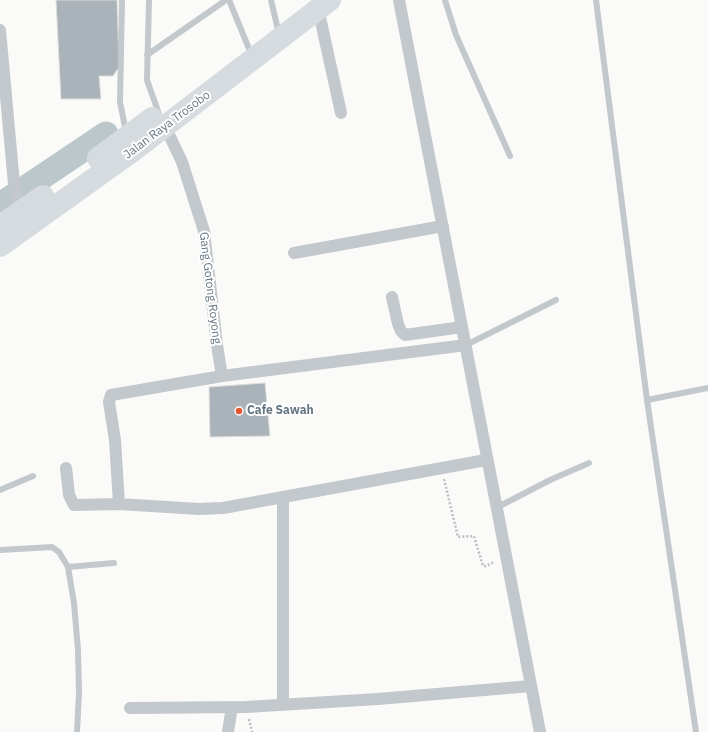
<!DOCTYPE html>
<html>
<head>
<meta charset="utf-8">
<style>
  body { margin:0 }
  canvas { display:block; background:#fafaf8 }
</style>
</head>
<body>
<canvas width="708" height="732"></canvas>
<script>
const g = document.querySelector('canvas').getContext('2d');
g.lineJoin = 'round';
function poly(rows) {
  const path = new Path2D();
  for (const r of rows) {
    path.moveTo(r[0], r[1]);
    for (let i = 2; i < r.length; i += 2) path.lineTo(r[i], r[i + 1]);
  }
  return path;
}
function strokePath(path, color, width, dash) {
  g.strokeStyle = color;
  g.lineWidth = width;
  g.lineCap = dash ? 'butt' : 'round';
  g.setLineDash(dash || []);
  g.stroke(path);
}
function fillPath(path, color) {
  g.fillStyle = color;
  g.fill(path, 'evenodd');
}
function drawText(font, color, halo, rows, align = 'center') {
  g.font = font + ' "IBM Plex Sans",sans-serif';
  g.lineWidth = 4;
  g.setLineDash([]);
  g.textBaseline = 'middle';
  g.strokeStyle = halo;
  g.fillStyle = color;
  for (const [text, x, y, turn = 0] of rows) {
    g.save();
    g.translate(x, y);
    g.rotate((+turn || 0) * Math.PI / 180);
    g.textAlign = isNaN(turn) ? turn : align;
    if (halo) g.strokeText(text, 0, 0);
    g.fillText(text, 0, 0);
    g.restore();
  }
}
const river = poly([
  [0,205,106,134]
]);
const building = poly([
  [56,0,117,0,119,67,113,76,99,76,101,99,61,99,56,0],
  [265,383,270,436,210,437,209,387,265,383]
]);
const path = poly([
  [444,479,458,537,474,536,483,566,486,566,494,562],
  [249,719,252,732]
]);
const lane = poly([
  [122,0,120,102,126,132],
  [149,0,147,80,159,114],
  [229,0,252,56],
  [271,0,279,34],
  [445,0,456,35,510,156],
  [596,0,647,400],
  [147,55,226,0],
  [466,345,556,300],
  [0,490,33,476],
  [496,508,550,480,589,463],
  [0,550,52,547,59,552,68,567,74,603,78,650,79,693,77,732],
  [68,567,114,563],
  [696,732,647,400,708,388]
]);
const street = poly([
  [399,0,540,732],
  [318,8,341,113],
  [0,30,14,184,21,211],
  [163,122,182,162,204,231,217,345,222,376],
  [294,253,443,226],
  [392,297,398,324,401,331,405,335,462,327],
  [66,468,69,495,74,505,119,504,199,509,223,508,486,460],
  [119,504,115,440,109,402,111,395,222,376,466,345],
  [283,703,283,498],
  [130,708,246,707,378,699,531,686],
  [228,732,232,707]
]);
const highway = poly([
  [98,158,152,118],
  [0,226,43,196],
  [0,246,134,150,330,0]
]);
const markers = [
  [239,411,4,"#e4572e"]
];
const streetNames = [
  ["Jalan Raya Trosobo",167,125,-37],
  ["Gang Gotong Royong",210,288,83]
];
const poiNames = [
  ["Cafe Sawah",247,411]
];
strokePath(river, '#bbc7cb', 25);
fillPath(building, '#aab3b9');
strokePath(building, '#dcdcda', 1);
strokePath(path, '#bbbfc2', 2.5, [2, 2]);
strokePath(lane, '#c3c8cc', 6);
strokePath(street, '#c3c8cc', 12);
strokePath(highway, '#d6dbdf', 22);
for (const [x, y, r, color] of markers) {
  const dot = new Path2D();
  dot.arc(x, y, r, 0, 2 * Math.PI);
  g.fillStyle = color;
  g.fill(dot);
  strokePath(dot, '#fff', 1.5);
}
drawText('12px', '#657683', '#fff', streetNames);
drawText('bold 12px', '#657683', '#fff', poiNames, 'left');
</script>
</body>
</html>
